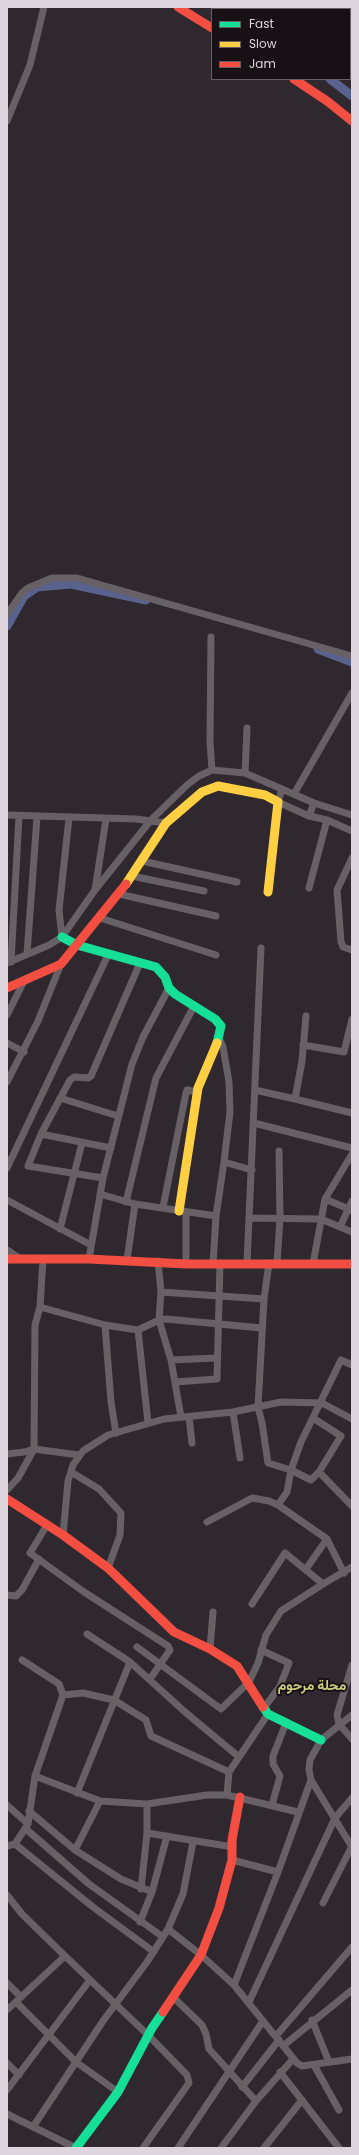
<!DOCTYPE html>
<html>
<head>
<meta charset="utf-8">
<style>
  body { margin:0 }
  #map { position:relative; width:359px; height:2155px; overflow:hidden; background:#30282f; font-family:Poppins,sans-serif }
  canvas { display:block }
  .frame { position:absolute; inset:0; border:8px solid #ded5de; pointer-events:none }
  .legend { position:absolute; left:211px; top:8px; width:140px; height:72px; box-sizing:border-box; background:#171116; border:1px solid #675f66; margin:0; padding:5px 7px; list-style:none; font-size:12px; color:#ded5de }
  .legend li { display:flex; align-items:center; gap:8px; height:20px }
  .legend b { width:20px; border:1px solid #675f66 }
</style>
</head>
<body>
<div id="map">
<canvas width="359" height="2155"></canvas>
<div class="frame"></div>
<ul class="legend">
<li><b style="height:5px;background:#16e098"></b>Fast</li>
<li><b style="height:5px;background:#ffcf43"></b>Slow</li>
<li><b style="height:5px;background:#f24e42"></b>Jam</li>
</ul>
</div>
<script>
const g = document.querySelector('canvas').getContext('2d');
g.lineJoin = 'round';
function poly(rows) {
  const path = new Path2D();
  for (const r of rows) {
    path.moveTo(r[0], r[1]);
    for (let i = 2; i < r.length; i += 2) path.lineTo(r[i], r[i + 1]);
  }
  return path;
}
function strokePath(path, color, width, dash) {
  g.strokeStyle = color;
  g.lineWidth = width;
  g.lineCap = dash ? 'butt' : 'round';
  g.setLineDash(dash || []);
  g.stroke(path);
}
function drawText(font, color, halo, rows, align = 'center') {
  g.font = font + ' Poppins,Vazirmatn,sans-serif';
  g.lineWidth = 4;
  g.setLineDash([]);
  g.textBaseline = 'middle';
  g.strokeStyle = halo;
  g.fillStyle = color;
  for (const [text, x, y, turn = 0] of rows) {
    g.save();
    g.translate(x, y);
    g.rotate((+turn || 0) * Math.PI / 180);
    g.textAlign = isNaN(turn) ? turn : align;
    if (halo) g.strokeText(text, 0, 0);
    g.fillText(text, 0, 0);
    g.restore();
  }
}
const canal = poly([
  [215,7,218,9],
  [330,79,352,96],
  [7,626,24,596,37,587,71,584,146,600],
  [318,649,352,662]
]);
const street = poly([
  [238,7,241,9],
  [252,9,253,7],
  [298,9,299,7],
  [319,9,320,7],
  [350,25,352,21],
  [350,70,352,65],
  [350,76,352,77],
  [7,121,30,65,44,7],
  [7,614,22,593,28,588,52,578,77,578,352,656],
  [211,637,210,742,212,770],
  [245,773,247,728],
  [282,789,278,802,309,816,327,820,309,888],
  [294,794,352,693],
  [7,815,136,819,166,823],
  [309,816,314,803,352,815],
  [327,820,352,831],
  [352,858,337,890,341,942,343,947,352,950],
  [142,861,237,882],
  [132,876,204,891],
  [95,890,106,819],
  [119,894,216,916],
  [100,918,216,955],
  [62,937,59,910,69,818],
  [27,954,37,817],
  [11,962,19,816],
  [7,963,49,945,62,937,95,890,151,820,187,785,199,776,212,770,245,773,314,803],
  [7,1015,23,983],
  [306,1016,302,1061,295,1099,352,1113],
  [7,1043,24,1052],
  [303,1045,344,1052,352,1019],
  [7,1082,38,1021,61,964],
  [255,1090,295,1099],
  [60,1098,118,1116],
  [254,1123,352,1148],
  [41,1134,111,1148],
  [224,1162,252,1170],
  [7,1168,108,955],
  [103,1178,28,1166,41,1134,70,1080,74,1077,88,1078,91,1076,140,963],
  [100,1194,135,1204,216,1216],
  [325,1199,351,1210],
  [7,1200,91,1245],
  [352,1201,340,1227,352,1232],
  [126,1202,156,1078,194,1006],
  [163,1207,186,1093,187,1090,197,1092],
  [186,1212,186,1264],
  [249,1218,321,1219,340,1227],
  [60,1229,82,1143],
  [7,1250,19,1258],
  [89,1259,103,1178,132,1064,143,1037,169,988],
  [127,1260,135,1204],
  [158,1261,161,1292,159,1320,171,1360,181,1417],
  [247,1263,261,948],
  [269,1263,264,1299,258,1407,262,1423,268,1463,291,1470,311,1480,319,1472],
  [277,1263,280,1219,279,1151],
  [213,1264,216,1216,224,1162,230,1112,229,1082,223,1047,219,1038],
  [313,1264,325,1199,352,1154],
  [161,1292,264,1299],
  [40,1307,105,1325,138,1330,159,1320,166,1319,262,1328],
  [105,1325,111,1402,116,1433],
  [138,1330,148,1423],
  [171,1360,217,1358],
  [175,1382,217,1379,220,1264],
  [233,1412,240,1458],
  [189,1417,192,1443],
  [313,1418,341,1436,319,1472,352,1506],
  [7,1454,24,1452,34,1449,79,1455],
  [71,1472,99,1489,121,1513,120,1535,108,1568],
  [7,1490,18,1478,34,1449,35,1325,40,1307,43,1259],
  [278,1505,287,1492,291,1470,301,1442,341,1360,352,1365],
  [207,1522,252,1498,269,1501,278,1505,327,1539,344,1573],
  [47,1525,30,1553,84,1592,168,1646,170,1650,150,1679],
  [63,1535,68,1481,73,1465,83,1451,108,1435,164,1419,233,1412,281,1402,322,1403,352,1419],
  [306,1569,327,1539],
  [7,1595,16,1596,22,1590,39,1559],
  [252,1604,285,1553,323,1584],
  [87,1634,130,1662,185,1712,239,1757],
  [137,1647,221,1709,249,1682,258,1663,266,1635,281,1611,323,1584,352,1567],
  [210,1649,213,1612],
  [261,1650,289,1663,280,1686,264,1708],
  [352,1665,337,1715,339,1724,352,1739],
  [63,1695,83,1693,114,1700,146,1720,151,1736,229,1772],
  [352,1715,321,1740,310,1760,309,1770,311,1780,352,1847],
  [35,1776,100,1801,147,1804,207,1795,227,1795,298,1812],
  [77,1793,130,1662],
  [227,1795,229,1772,268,1714],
  [7,1805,28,1824],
  [272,1805,280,1776,273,1764,273,1756,286,1723],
  [29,1811,75,1850,121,1879,152,1892],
  [26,1829,89,1884,163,1937],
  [147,1833,233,1847],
  [15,1844,93,1907,154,1952],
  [7,1846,15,1844,28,1824,35,1776,63,1695,59,1684,22,1660],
  [75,1850,100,1801],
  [232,1860,278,1872],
  [141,1889,147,1833,147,1804],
  [7,1895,22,1914,65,1956,149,2036,187,2075,189,2083,143,2148],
  [323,1903,352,1846],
  [140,1922,152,1892,167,1836],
  [168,1929,201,1955,234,1985,297,2063,302,2066,352,2059],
  [7,1983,21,1997],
  [234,1985,278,1872,311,1780],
  [174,1998,202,2025,206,2034,209,2049,256,2101,293,2059],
  [16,2002,76,2062,118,2092],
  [249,2002,335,1818,352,1798],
  [7,2010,65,1956],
  [312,2020,329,2062],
  [276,2036,352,1947],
  [283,2046,352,1990],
  [7,2063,19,2075],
  [314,2065,339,2110],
  [280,2072,339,2148],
  [242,2087,279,2040],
  [7,2090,90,1980],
  [7,2114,76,2148],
  [33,2127,103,2021,147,1962,168,1929,183,1894,193,1842],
  [178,2148,263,2021],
  [221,2148,256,2101],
  [264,2148,302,2100]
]);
const fast = poly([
  [62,937,77,945,156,967,165,977,169,988,175,994,215,1019,221,1026,217,1043],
  [263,1707,268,1714,321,1740],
  [76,2148,118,2092,152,2028,163,2012]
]);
const slow = poly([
  [126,884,166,823,202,792,218,786,265,795,278,802,268,892],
  [179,1211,198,1088,217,1043]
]);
const jam = poly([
  [178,7,212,28],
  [294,79,327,101,352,121],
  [7,988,61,964,126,884],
  [7,1259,89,1259,186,1264,352,1264],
  [7,1499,63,1535,108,1568,174,1632,210,1649,237,1666,263,1707],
  [163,2012,201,1955,219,1908,232,1860,232,1840,240,1797]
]);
const districtNames = [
  ["محلة مرحوم",312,1686]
];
strokePath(canal, '#58628d', 9);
strokePath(street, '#676166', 7);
strokePath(fast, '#16e098', 9);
strokePath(slow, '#ffcf43', 9);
strokePath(jam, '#f24e42', 9);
drawText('bold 14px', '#cccd7f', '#171116', districtNames);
</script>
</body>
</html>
